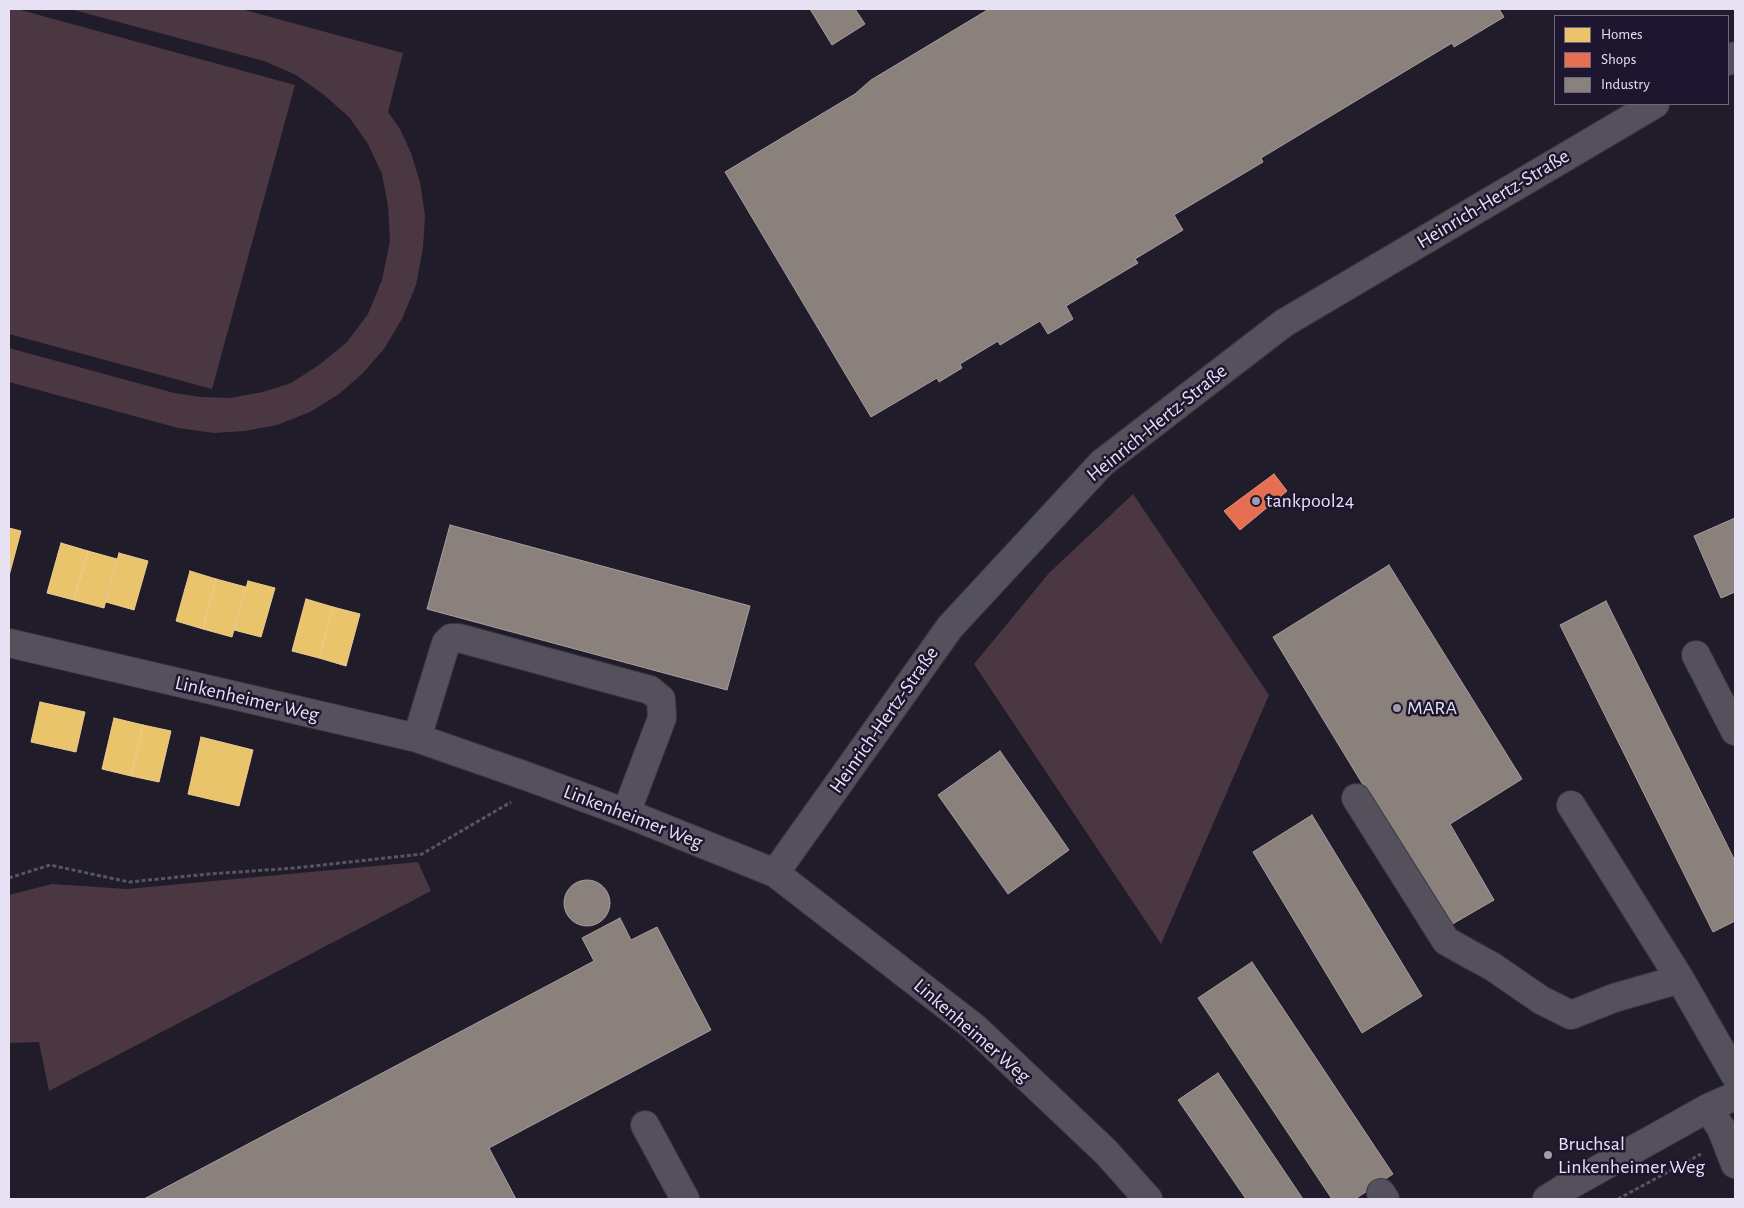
<!DOCTYPE html>
<html>
<head>
<meta charset="utf-8">
<style>
  body { margin:0 }
  #map { position:relative; width:1744px; height:1208px; overflow:hidden; background:#201c29; font-family:"Alegreya Sans",sans-serif }
  canvas { display:block }
  .frame { position:absolute; inset:0; border:10px solid #e6e1f3; pointer-events:none }
  .legend { position:absolute; left:1554px; top:15px; width:175px; height:90px; box-sizing:border-box; background:#1e162f; border:1px solid #6e677d; margin:0; padding:6px 9px; list-style:none; font-size:15px; color:#e6e1f3 }
  .legend li { display:flex; align-items:center; gap:10px; height:25px }
  .legend b { width:25px; border:1px solid #6e677d }
</style>
</head>
<body>
<div id="map">
<canvas width="1744" height="1208"></canvas>
<div class="frame"></div>
<ul class="legend">
<li><b style="height:14px;background:#e9c46a"></b>Homes</li>
<li><b style="height:14px;background:#e76f51"></b>Shops</li>
<li><b style="height:14px;background:#8a817c"></b>Industry</li>
</ul>
</div>
<script>
const g = document.querySelector('canvas').getContext('2d');
g.lineJoin = 'round';
function fillPath(path, color) {
  g.fillStyle = color;
  g.fill(path, 'evenodd');
}
function poly(rows) {
  const path = new Path2D();
  for (const r of rows) {
    if (r.length === 3) {
      path.moveTo(r[0] + r[2], r[1]);
      path.arc(r[0], r[1], r[2], 0, 2 * Math.PI);
      continue;
    }
    path.moveTo(r[0], r[1]);
    for (let i = 2; i < r.length; i += 2) path.lineTo(r[i], r[i + 1]);
  }
  return path;
}
function strokePath(path, color, width, dash) {
  g.strokeStyle = color;
  g.lineWidth = width;
  g.lineCap = dash ? 'butt' : 'round';
  g.setLineDash(dash || []);
  g.stroke(path);
}
function drawText(font, color, halo, rows, align = 'center') {
  g.font = font + ' "Alegreya Sans",sans-serif';
  g.lineWidth = 5;
  g.setLineDash([]);
  g.textBaseline = 'middle';
  g.strokeStyle = halo;
  g.fillStyle = color;
  for (const [text, x, y, turn = 0] of rows) {
    g.save();
    g.translate(x, y);
    g.rotate((+turn || 0) * Math.PI / 180);
    g.textAlign = isNaN(turn) ? turn : align;
    if (halo) g.strokeText(text, 0, 0);
    g.fillText(text, 0, 0);
    g.restore();
  }
}
const green = poly([
  [9,9,17,9,295,85,212,389,9,334],
  [70,9,241,9,403,53,388,112,400,129,411,153,420,182,425,216,423,248,416,285,402,319,384,349,363,373,339,394,310,412,277,425,245,431,214,433,178,428,9,382,9,348,174,393,201,397,230,398,263,392,291,383,319,365,347,342,368,314,382,280,390,241,388,206,382,174,368,144,349,117,324,95,296,75,264,61],
  [1133,494,1269,695,1161,944,974,664,1049,573],
  [418,862,431,891,49,1091,39,1042,9,1043,9,895,52,884,127,889]
]);
const homes = poly([
  [9,528,21,531,9,576,9,528],
  [61,543,88,551,74,600,47,593,61,543],
  [88,551,117,559,104,608,74,600,88,551],
  [119,553,148,561,134,610,106,602,119,553],
  [190,571,216,579,203,629,176,621,190,571],
  [216,579,246,587,232,637,203,629,216,579],
  [248,581,275,588,261,637,234,630,248,581],
  [306,599,333,607,319,658,292,651,306,599],
  [333,607,360,614,346,666,319,658,333,607],
  [40,702,85,712,76,752,31,742,40,702],
  [114,718,143,725,131,776,102,769,114,718],
  [143,725,171,731,159,782,131,776,143,725],
  [201,737,253,750,239,806,188,794,201,737]
]);
const shops = poly([
  [1274,474,1287,491,1240,530,1224,511,1274,474]
]);
const industry = poly([
  [810,9,855,9,865,24,832,45,810,9],
  [989,9,1499,9,1504,17,1454,47,1452,43,1261,158,1263,162,1174,215,1183,230,1135,259,1138,263,1066,306,1073,319,1048,334,1040,321,1000,345,998,341,960,364,962,368,939,382,937,378,871,417,725,172,855,94,871,80,989,9],
  [1735,518,1735,592,1721,598,1694,536,1735,518],
  [450,525,750,606,727,690,427,609,450,525],
  [1389,565,1522,779,1450,824,1494,900,1449,926,1273,637,1389,565],
  [1606,601,1735,861,1735,921,1713,932,1560,625,1606,601],
  [1000,751,1069,850,1008,894,938,795,1000,751],
  [1312,815,1422,996,1362,1033,1253,852,1312,815],
  [587,903,23],
  [620,918,631,940,657,927,711,1030,489,1148,516,1199,144,1199,594,961,582,938,620,918],
  [1252,962,1393,1174,1355,1199,1332,1199,1198,998,1252,962],
  [1218,1073,1303,1199,1246,1199,1178,1100,1218,1073]
]);
const path = poly([
  [9,878,50,865,129,882,209,874,295,868,422,854,511,802],
  [1618,1199,1701,1154]
]);
const minor = poly([
  [1728,61,1735,56],
  [9,643,417,738,526,776,626,813,775,873,974,1027,1106,1152,1148,1199],
  [1696,655,1735,731],
  [417,738,446,643,451,638,459,638,650,690,661,699,662,718,626,813],
  [1356,798,1446,941,1493,967,1541,1000,1571,1015,1614,998,1680,979],
  [1571,805,1680,979,1735,1075],
  [775,873,950,627,1102,463,1284,323,1655,104],
  [1708,1108,1721,1128,1735,1164],
  [645,1125,685,1199],
  [1381,1193,1385,1199],
  [1547,1199,1563,1189,1708,1108,1735,1096]
]);
const markers = [
  [1256,501,5,"#a19cac"],
  [1397,708,5,"#a19cac"],
  [1548,1155,5,"#a19cac"]
];
const streetNames = [
  ["Heinrich-Hertz-Straße",1493,199,-31],
  ["Heinrich-Hertz-Straße",1157,423,-39],
  ["Linkenheimer Weg",247,699,13],
  ["Heinrich-Hertz-Straße",884,720,-55],
  ["Linkenheimer Weg",633,817,21],
  ["Linkenheimer Weg",972,1031,41]
];
const poiNames = [
  ["tankpool24",1266,501],
  ["MARA",1407,708],
  ["Bruchsal",1558,1144],
  ["Linkenheimer Weg",1558,1167]
];
fillPath(green, '#4a3741');
fillPath(homes, '#e9c46a');
strokePath(homes, '#e8cd93', 1);
fillPath(shops, '#e76f51');
strokePath(shops, '#e79182', 1);
fillPath(industry, '#8a817c');
strokePath(industry, '#a69ea0', 1);
strokePath(minor, '#3a3642', 30);
strokePath(path, '#58555f', 3, [4, 2.5]);
strokePath(minor, '#54515c', 28);
for (const [x, y, r, color] of markers) {
  const dot = new Path2D();
  dot.arc(x, y, r, 0, 2 * Math.PI);
  g.fillStyle = color;
  g.fill(dot);
  strokePath(dot, '#1e162f', 2);
}
drawText('20px', '#e6e1f3', '#1e162f', streetNames);
drawText('20px', '#e6e1f3', '#1e162f', poiNames, 'left');
</script>
</body>
</html>
